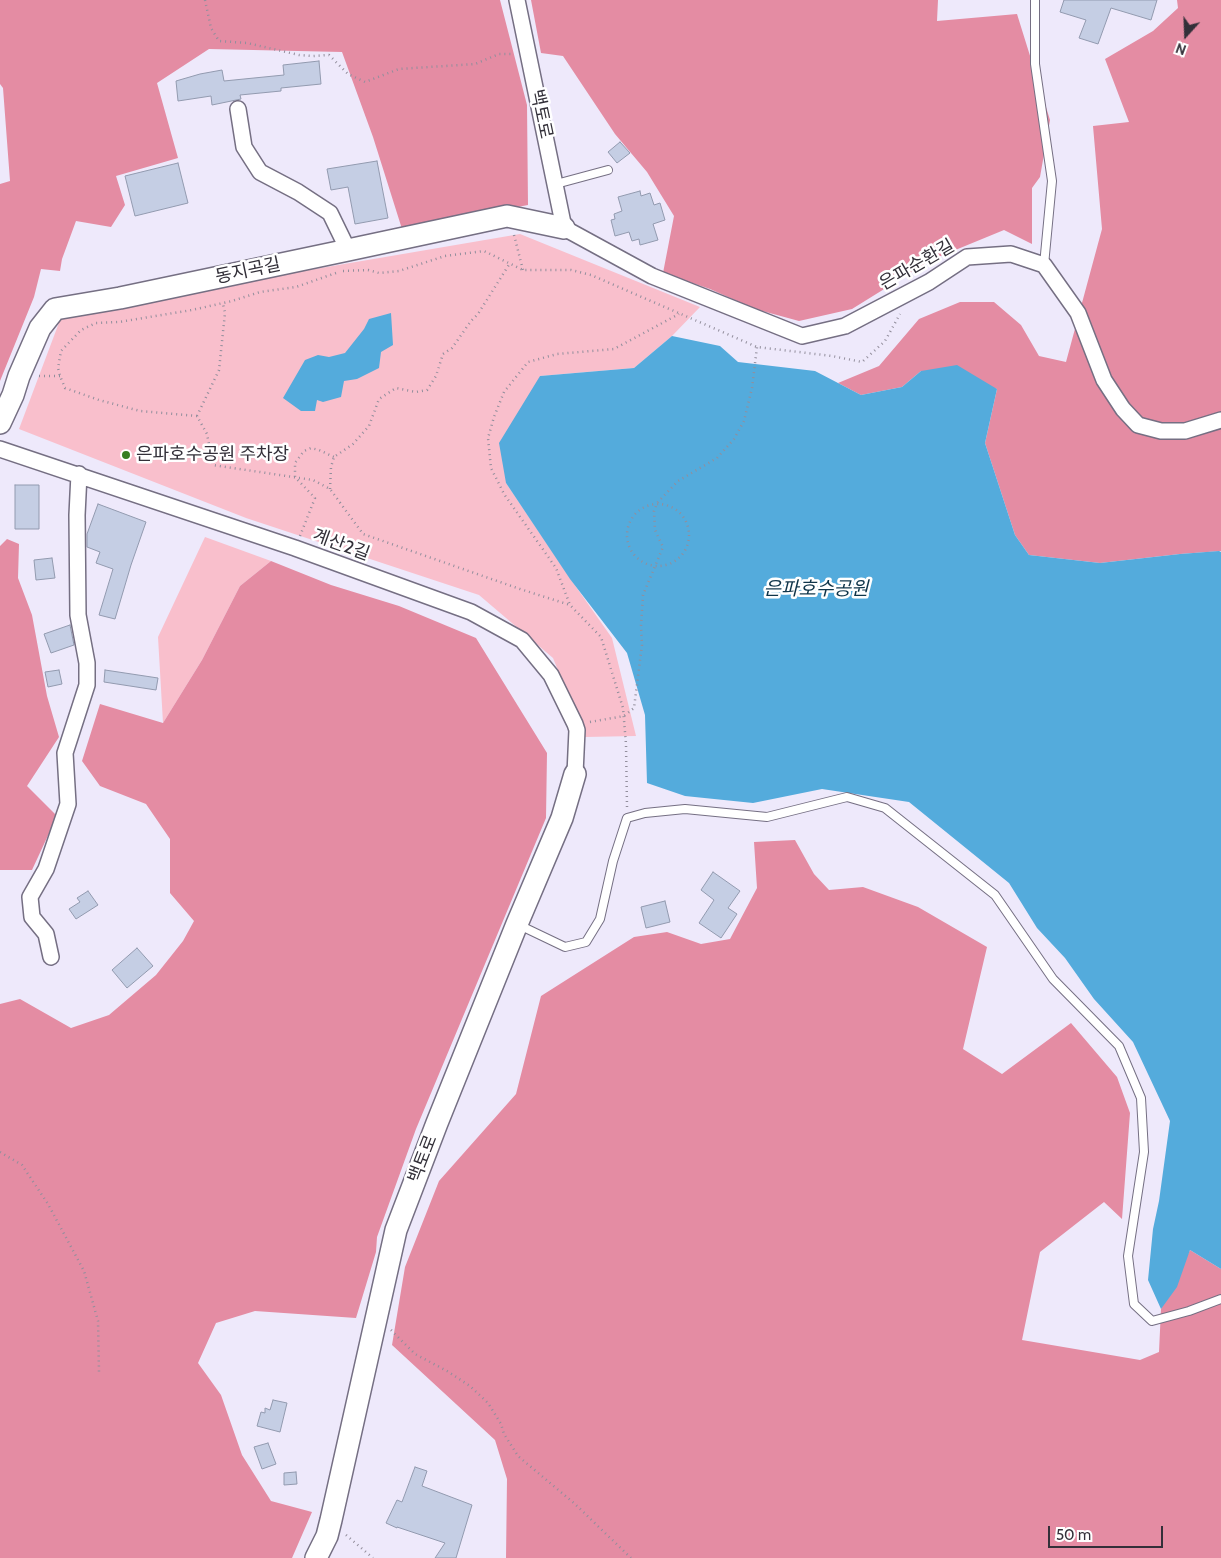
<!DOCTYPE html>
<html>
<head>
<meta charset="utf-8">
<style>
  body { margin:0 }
  #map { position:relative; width:1221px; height:1558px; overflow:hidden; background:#eee9fb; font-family:Cabin,sans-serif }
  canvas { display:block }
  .north { position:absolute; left:1161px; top:10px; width:50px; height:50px; -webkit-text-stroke:4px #fff; paint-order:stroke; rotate:200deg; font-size:14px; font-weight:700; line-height:20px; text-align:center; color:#333039 }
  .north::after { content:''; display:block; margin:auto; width:18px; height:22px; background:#333039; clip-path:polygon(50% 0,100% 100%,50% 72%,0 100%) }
  .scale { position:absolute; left:1048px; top:1526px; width:115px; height:22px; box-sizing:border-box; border:2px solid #333039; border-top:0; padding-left:6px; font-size:15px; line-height:18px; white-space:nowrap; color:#333039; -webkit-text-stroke:4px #fff; paint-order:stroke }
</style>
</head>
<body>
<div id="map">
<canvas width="1221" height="1558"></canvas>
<div class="north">N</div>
<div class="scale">50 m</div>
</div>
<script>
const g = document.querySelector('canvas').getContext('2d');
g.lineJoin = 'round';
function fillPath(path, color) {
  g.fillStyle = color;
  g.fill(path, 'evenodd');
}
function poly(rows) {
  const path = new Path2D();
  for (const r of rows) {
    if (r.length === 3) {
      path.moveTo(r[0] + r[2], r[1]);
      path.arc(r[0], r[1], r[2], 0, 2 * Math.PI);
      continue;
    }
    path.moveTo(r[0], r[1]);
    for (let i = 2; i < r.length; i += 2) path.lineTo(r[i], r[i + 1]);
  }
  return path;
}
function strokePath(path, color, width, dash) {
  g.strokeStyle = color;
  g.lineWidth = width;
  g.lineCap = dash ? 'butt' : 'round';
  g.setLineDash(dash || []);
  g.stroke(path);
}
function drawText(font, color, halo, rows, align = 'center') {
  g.font = font + ' Cabin,"Noto Sans KR",sans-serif';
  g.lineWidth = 5;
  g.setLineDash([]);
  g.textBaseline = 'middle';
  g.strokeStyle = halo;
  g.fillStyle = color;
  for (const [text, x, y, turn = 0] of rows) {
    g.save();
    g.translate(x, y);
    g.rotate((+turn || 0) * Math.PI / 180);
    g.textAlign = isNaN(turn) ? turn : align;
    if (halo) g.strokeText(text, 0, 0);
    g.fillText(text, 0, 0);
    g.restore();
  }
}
const green = poly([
  [520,234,700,307,672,336,634,368,540,376,506,483,574,584,612,638,636,736,585,737,553,658,479,595,246,518,19,429,63,312],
  [205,537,271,561,240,586,202,660,163,723,158,637]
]);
const forest = poly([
  [0,0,500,0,527,105,528,205,402,229,373,137,342,52,209,49,157,83,178,158,116,176,125,205,111,227,76,221,62,259,60,271,41,269,34,297,0,381,0,184,10,181,3,88,0,84],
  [531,0,938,0,937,21,1017,14,1050,120,1040,177,1032,188,1032,244,1004,230,931,260,852,309,799,321,755,309,710,289,663,273,674,216,647,172,615,134,563,56,541,53],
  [1177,0,1221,0,1221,551,1180,554,1100,563,1029,555,1015,535,985,443,997,389,921,371,902,387,861,395,838,383,879,366,919,319,960,302,994,302,1021,325,1039,356,1066,362,1102,229,1093,126,1129,122,1105,59,1153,31,1178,8],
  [7,539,19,544,18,578,32,615,47,696,59,737,27,786,57,816,32,870,0,870,0,546],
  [271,561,331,585,399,606,476,638,547,753,546,818,416,1129,377,1237,376,1252,356,1318,255,1311,216,1323,198,1363,221,1395,242,1455,271,1501,312,1512,292,1558,0,1558,0,1004,20,999,71,1028,109,1015,156,975,183,941,194,921,170,893,170,839,146,804,100,786,82,761,100,704,163,723,202,660,240,586],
  [795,840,814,874,829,890,863,887,918,907,987,947,963,1049,1002,1074,1071,1023,1117,1077,1130,1113,1122,1219,1104,1202,1040,1252,1022,1340,1140,1360,1159,1352,1161,1309,1190,1250,1221,1269,1221,1558,506,1558,507,1479,495,1440,392,1345,405,1267,439,1181,516,1094,541,996,634,937,667,932,701,944,730,939,757,888,754,842]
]);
const water = poly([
  [391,313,393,345,381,352,379,368,357,379,344,381,341,397,323,402,317,400,315,411,301,411,283,398,305,360,318,355,329,357,345,353,364,329,369,319],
  [672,336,720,346,738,362,815,371,861,395,902,387,921,371,957,365,997,389,985,443,1015,535,1029,555,1100,563,1180,554,1219,551,1221,552,1221,1269,1190,1250,1177,1287,1161,1309,1148,1280,1153,1229,1159,1201,1170,1121,1133,1042,1094,999,1065,958,1037,928,1009,883,909,802,822,789,753,803,685,796,647,783,645,715,627,653,570,579,506,483,499,443,540,376,634,368]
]);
const building = poly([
  [1064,0,1157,0,1151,20,1111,8,1098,44,1079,38,1086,20,1060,12,1064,0],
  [319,61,321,84,281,88,281,91,240,95,241,99,212,105,211,96,178,101,176,81,200,74,222,70,224,81,284,75,283,65,319,61],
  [620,142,630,153,617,163,608,152,620,142],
  [377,161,388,218,355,224,348,187,331,190,327,169,377,161],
  [178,163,188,203,135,216,125,176,178,163],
  [640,191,641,196,650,193,654,205,660,203,665,220,653,224,658,240,640,245,639,239,632,241,629,232,615,236,611,220,615,219,614,214,622,211,618,197,640,191],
  [15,485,39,485,39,529,15,529,15,485],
  [98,504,146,522,131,565,115,619,99,615,113,569,96,563,100,552,87,547,87,534,98,504],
  [52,558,55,578,36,580,34,560,52,558],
  [70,625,74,645,51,653,44,634,70,625],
  [59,670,62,684,48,687,45,672,59,670],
  [105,670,158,678,156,690,104,682,105,670],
  [713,872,740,891,728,908,737,914,721,938,699,923,714,900,701,890,713,872],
  [88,891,98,905,76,919,69,909,80,902,77,898,88,891],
  [665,901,670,922,646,928,641,907,665,901],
  [137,948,153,966,127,988,112,970,137,948],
  [273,1400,287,1403,280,1432,257,1426,261,1412,265,1413,265,1408,270,1410,273,1400],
  [268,1443,276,1464,262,1469,254,1447,268,1443],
  [415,1467,427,1471,422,1486,472,1505,456,1558,435,1558,445,1543,397,1527,397,1528,386,1523,397,1500,402,1502,415,1467],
  [296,1472,297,1484,284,1485,284,1473,296,1472]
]);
const path = poly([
  [205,0,211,28,219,41,247,43,299,55,313,56,329,55,348,74,365,82,399,69,475,64,499,54,514,54],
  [514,235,523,270],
  [343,271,368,270,379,273,399,271,445,256,484,251,523,270,571,270,591,275,757,347,832,356,862,362,885,341,900,314],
  [336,273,296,287,260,292,232,301,192,310,119,322,96,323,81,330,61,351,58,368,60,376,65,388,99,400,140,411,197,416,207,434,213,465,313,480,330,489,363,534,520,589,570,605],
  [39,376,60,376],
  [197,416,219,370,225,313,223,304],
  [330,489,331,467,334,457,353,444,369,426,379,399,396,388,416,392,427,390,436,376,443,354,452,348,471,321,478,314,510,263],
  [658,535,31],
  [300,536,315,498,295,477,295,463,304,451,311,448,319,450,334,457],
  [590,722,624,716,634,708,642,645,641,626,643,595,663,547,655,530,654,511,657,503,678,481,717,458,734,439,744,421,752,388,757,347],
  [627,807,626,744,623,708,601,637,570,605,556,568,504,494,491,468,488,438,494,417,504,392,528,362,557,354,614,349,679,314],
  [0,1152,22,1165,48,1204,84,1271,98,1321,99,1372],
  [391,1330,415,1354,447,1371,470,1386,488,1403,501,1424,504,1434,518,1456,575,1504,631,1558],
  [346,1535,373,1558]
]);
const lane = poly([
  [1035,0,1035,64,1052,181,1044,265],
  [556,184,608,170],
  [519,925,565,947,586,942,600,919,613,861,627,818,645,813,685,809,767,817,847,797,885,808,995,895,1053,979,1119,1046,1141,1098,1144,1152,1128,1256,1134,1304,1152,1321,1189,1311,1221,1299]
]);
const street = poly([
  [517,0,564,228,652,276,802,336,845,326,929,282,967,257,1011,254,1044,265,1078,313,1104,380,1123,409,1138,425,1161,431,1185,431,1221,420],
  [238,109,244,147,260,172,298,192,330,213,348,250],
  [0,449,295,548,471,612,522,640,551,675,575,724,577,730,575,774],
  [51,957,46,934,32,917,30,897,46,869,68,804,65,753,87,685,87,663,78,615,77,515,79,474]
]);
const secondary = poly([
  [0,423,13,395,19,376,40,328,55,309,120,298,348,250,507,216,564,228],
  [316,1558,327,1536,331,1520,396,1230,437,1123,517,924,562,818,575,774]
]);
const markers = [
  [126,455,5,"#367d21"]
];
const streetNames = [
  ["백토로",541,114,78],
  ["은파순환길",917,265,-30],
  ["동지곡길",248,271,-12],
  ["계산2길",341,545,20],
  ["백토로",423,1159,-69]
];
const poiNames = [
  ["은파호수공원 주차장",136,455]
];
const waterNames = [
  ["은파호수공원",816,589]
];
fillPath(green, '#f9bfcc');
fillPath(forest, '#e48ca3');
fillPath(water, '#54abdc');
fillPath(building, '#c5cee4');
strokePath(building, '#929aaf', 1);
strokePath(lane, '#756f83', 10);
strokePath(street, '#756f83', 18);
strokePath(secondary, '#756f83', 24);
strokePath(path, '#928e9c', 2.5, [1, 4]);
strokePath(lane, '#fff', 8);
strokePath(street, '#fff', 15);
strokePath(secondary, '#fff', 21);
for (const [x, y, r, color] of markers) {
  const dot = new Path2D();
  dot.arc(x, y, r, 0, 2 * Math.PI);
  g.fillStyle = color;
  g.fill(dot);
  strokePath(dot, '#fff', 2);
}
drawText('18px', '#333039', '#fff', streetNames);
drawText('18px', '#333039', '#fff', poiNames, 'left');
drawText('italic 19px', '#0f354a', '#fff', waterNames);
</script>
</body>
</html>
